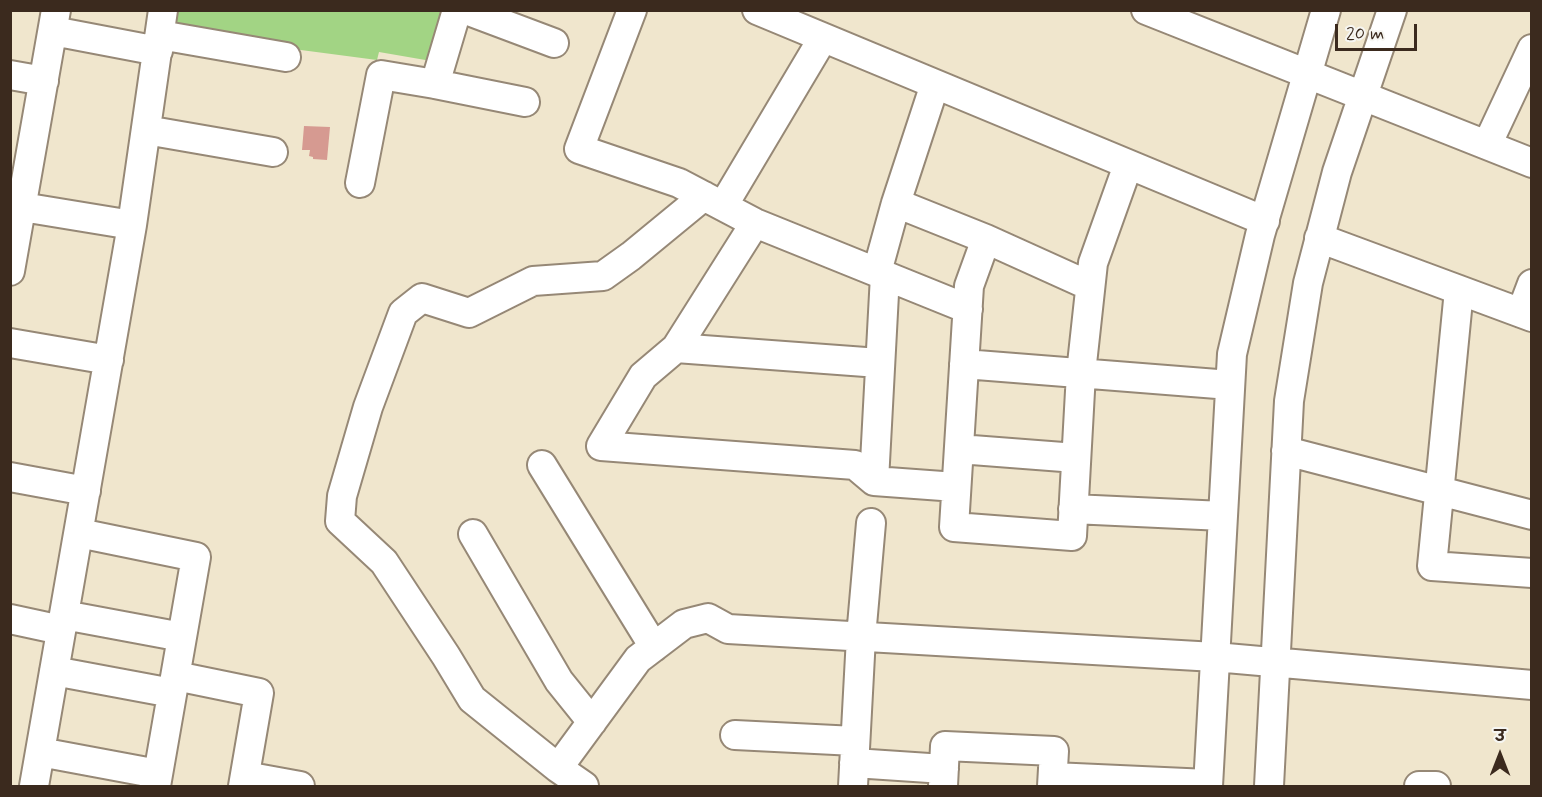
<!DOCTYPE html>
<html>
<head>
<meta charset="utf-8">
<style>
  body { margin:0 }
  #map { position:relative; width:1542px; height:797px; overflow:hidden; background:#f0e6cd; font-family:Mynerve,"Playpen Sans Deva",sans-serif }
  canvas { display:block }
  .frame { position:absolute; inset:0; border:12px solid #3b2a1e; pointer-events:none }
  .north { position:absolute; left:1470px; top:725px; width:60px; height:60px; -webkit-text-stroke:4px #f6f6f2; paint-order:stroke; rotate:0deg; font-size:16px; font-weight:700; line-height:24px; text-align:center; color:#3b2a1e }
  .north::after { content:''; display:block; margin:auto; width:21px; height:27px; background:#3b2a1e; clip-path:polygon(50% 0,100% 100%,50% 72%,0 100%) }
  .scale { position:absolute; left:1335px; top:24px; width:82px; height:27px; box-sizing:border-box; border:3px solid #3b2a1e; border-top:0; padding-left:8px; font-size:18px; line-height:21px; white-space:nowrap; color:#3b2a1e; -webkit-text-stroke:4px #f6f6f2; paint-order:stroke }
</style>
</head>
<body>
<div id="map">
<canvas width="1542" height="797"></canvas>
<div class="frame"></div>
<div class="north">उ</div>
<div class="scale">20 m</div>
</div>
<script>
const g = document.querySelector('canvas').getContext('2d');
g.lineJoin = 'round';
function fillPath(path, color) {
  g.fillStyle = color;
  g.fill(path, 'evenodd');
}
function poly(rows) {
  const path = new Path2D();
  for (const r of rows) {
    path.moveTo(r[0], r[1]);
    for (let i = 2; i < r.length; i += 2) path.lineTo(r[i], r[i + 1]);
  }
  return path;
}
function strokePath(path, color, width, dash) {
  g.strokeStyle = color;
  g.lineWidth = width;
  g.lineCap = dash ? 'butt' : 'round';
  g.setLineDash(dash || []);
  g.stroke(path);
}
const green = poly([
  [167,11,454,11,437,62,379,52,377,60,164,32]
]);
const building = poly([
  [304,126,330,127,327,160,313,159,313,157,309,156,310,150,302,150]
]);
const minor = poly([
  [466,10,554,43],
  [632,10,579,149,679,183,755,223,968,309],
  [757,10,1265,221],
  [1146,10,1532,163],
  [53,31,158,51],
  [160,35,286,57],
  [10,75,44,81],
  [435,84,457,10],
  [146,130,273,152],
  [1487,145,1532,49],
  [360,183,381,75,435,84,525,102],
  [896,203,986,239,1090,286],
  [10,205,132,225],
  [723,206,823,38],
  [755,223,676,348,643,376,601,446,855,465,874,481,956,487],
  [1319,238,1532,317],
  [986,239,969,286,954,527,1072,536,1081,373,1093,263,1128,165],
  [10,271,56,10],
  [877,272,896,203,935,84],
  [1459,290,1432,566,1532,573],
  [1521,313,1532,284],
  [10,343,109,360],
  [676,348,879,363],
  [964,364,1230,385],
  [959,449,1076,458],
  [1286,451,1532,515],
  [542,465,654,647],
  [10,477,86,491],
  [874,481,885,275],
  [1073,509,1223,516],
  [79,533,196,557,156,786],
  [473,534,559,681,592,722],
  [64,615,182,637],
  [10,619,61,630],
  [54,671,172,693],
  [176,676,259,693,243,786],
  [735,735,855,741],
  [40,752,158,774],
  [854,763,944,769],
  [558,768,638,659,684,624,708,618,728,629,1215,657,1532,685],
  [245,776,300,786],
  [1053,777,1208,784],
  [34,786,132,225,163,10],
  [584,786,558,768,472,699,446,656,384,562,340,521,342,496,368,407,403,313,422,298,469,313,533,281,603,276,631,256,704,196],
  [853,786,861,637,871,523],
  [943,786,945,746,1054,751,1052,786],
  [1208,786,1232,354,1260,235,1326,10],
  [1269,786,1289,401,1308,283,1337,172,1392,10],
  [1419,786,1436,786]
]);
fillPath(green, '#a2d484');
fillPath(building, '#d69a91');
strokePath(minor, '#968876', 32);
strokePath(minor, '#fff', 28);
</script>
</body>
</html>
